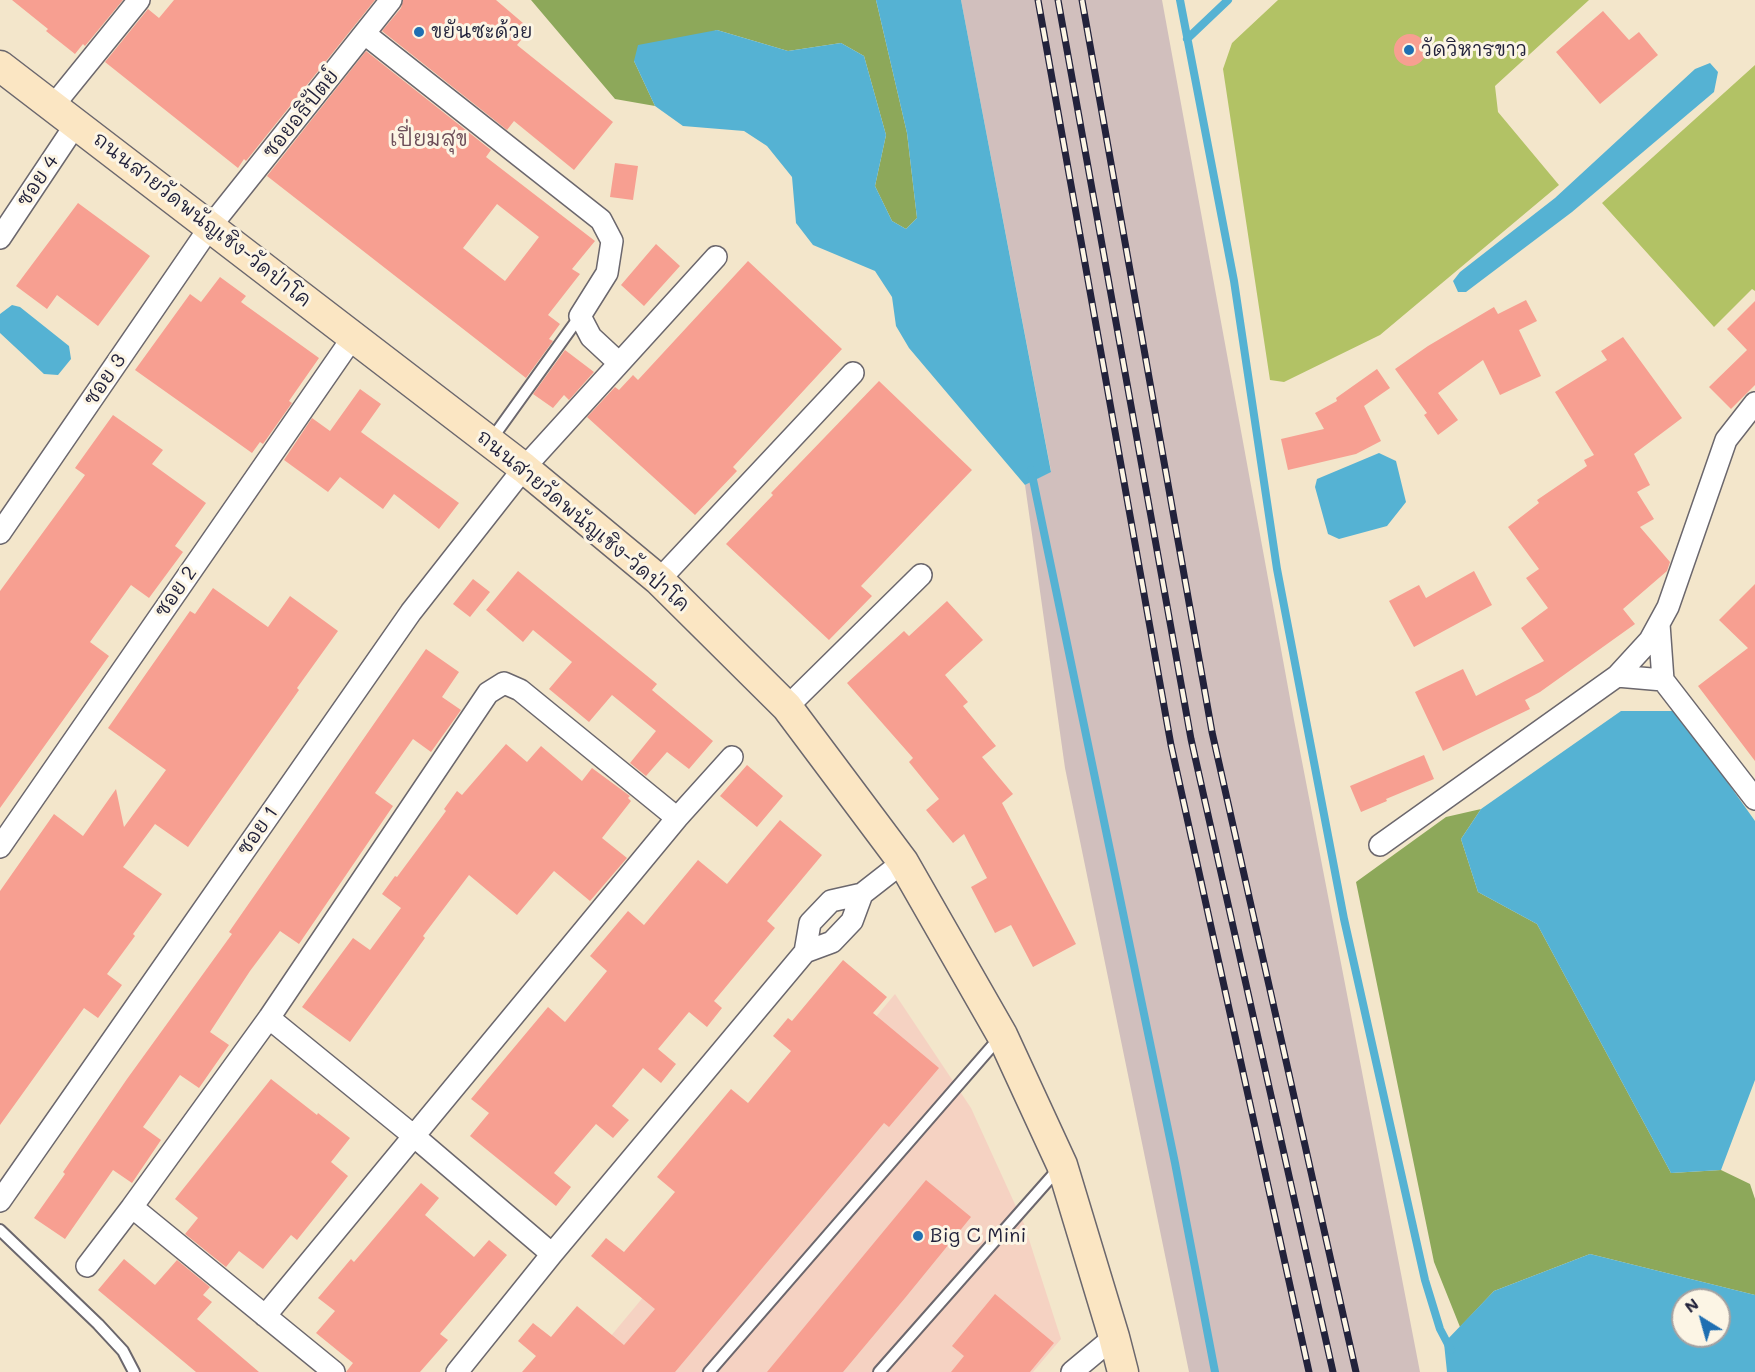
<!DOCTYPE html>
<html>
<head>
<meta charset="utf-8">
<style>
  body { margin:0 }
  #map { position:relative; width:1755px; height:1372px; overflow:hidden; background:#f3e6cb; font-family:Mali,sans-serif }
  canvas { display:block }
  .north { position:absolute; left:1671px; top:1288px; width:60px; height:60px; box-sizing:border-box; background:#fcf5e5; border:2px solid #a5a1a1; border-radius:50%; rotate:323deg; font-size:16px; font-weight:700; line-height:24px; text-align:center; color:#22223b }
  .north::after { content:''; display:block; margin:auto; width:21px; height:27px; background:#1f6fb2; clip-path:polygon(50% 0,100% 100%,50% 72%,0 100%) }
</style>
</head>
<body>
<div id="map">
<canvas width="1755" height="1372"></canvas>
<div class="north">N</div>
</div>
<script>
const g = document.querySelector('canvas').getContext('2d');
g.lineJoin = 'round';
function fillPath(path, color) {
  g.fillStyle = color;
  g.fill(path, 'evenodd');
}
function poly(rows) {
  const path = new Path2D();
  for (const r of rows) {
    if (r.length === 3) {
      path.moveTo(r[0] + r[2], r[1]);
      path.arc(r[0], r[1], r[2], 0, 2 * Math.PI);
      continue;
    }
    path.moveTo(r[0], r[1]);
    for (let i = 2; i < r.length; i += 2) path.lineTo(r[i], r[i + 1]);
  }
  return path;
}
function strokePath(path, color, width, dash) {
  g.strokeStyle = color;
  g.lineWidth = width;
  g.lineCap = dash ? 'butt' : 'round';
  g.setLineDash(dash || []);
  g.stroke(path);
}
function drawText(font, color, halo, rows, align = 'center') {
  g.font = font + ' Mali,"Playpen Sans Thai",sans-serif';
  g.lineWidth = 6;
  g.setLineDash([]);
  g.textBaseline = 'middle';
  g.strokeStyle = halo;
  g.fillStyle = color;
  for (const [text, x, y, turn = 0] of rows) {
    g.save();
    g.translate(x, y);
    g.rotate((+turn || 0) * Math.PI / 180);
    g.textAlign = isNaN(turn) ? turn : align;
    if (halo) g.strokeText(text, 0, 0);
    g.fillText(text, 0, 0);
    g.restore();
  }
}
const built = poly([
  [895,994,971,1108,1024,1224,1061,1339,1033,1372,581,1372]
]);
const industrial = poly([
  [961,0,1162,0,1294,720,1420,1372,1189,1372,1065,768,1025,485,1051,471]
]);
const green = poly([
  [1278,0,1589,0,1495,86,1498,112,1559,185,1380,335,1284,382,1270,380,1223,69,1232,43],
  [1755,65,1755,291,1752,289,1714,327,1602,203]
]);
const forest = poly([
  [531,0,876,0,907,133,917,218,906,229,892,221,875,186,886,135,864,56,841,43,788,51,717,30,634,61,655,106,615,99],
  [1481,809,1461,839,1478,892,1537,924,1671,1173,1721,1170,1750,1184,1755,1199,1755,1295,1590,1254,1494,1291,1460,1327,1434,1262,1356,882,1446,817]
]);
const water = poly([
  [876,0,961,0,1051,472,1025,485,909,348,896,326,892,297,875,271,813,245,796,223,792,177,767,146,744,131,683,126,655,106,634,61,638,45,717,30,788,51,841,43,864,56,886,135,875,186,892,221,906,229,917,218,907,133],
  [1710,63,1718,72,1714,92,1572,212,1466,292,1458,292,1453,281,1460,272,1555,198,1695,69],
  [12,305,20,307,69,346,71,359,58,375,44,374,0,333,0,314],
  [1379,453,1396,461,1406,502,1387,526,1339,539,1328,534,1315,487,1317,479],
  [1621,711,1677,711,1755,821,1755,1080,1721,1170,1671,1173,1537,924,1478,892,1461,839,1481,809],
  [1590,1254,1755,1295,1755,1372,1447,1372,1444,1343,1494,1291],
  [1683,1300,1719,1300,1719,1336,1683,1336]
]);
const stream = poly([
  [1180,0,1234,281,1277,569,1344,919,1425,1280,1440,1329,1451,1350],
  [1187,39,1228,0],
  [1031,470,1175,1163,1215,1372]
]);
const building = poly([
  [12,0,123,0,85,46,83,44,75,54,46,31,48,29],
  [174,0,375,0,246,161,244,159,238,168,105,62,148,9,159,18],
  [403,0,496,0,530,29,517,45,613,122,574,170,514,121,507,130,382,31,401,8],
  [1603,11,1629,40,1639,32,1658,55,1600,104,1556,52],
  [1410,50,16],
  [366,51,491,150,486,157,595,241,572,269,580,274,548,315,560,324,549,339,553,341,526,378,267,176],
  [497,204,539,237,505,281,463,248],
  [615,163,638,166,633,200,610,197],
  [78,203,150,256,98,326,57,295,47,309,16,286],
  [656,244,680,266,644,306,621,285],
  [748,261,842,349,733,467,737,471,695,515,587,417,615,387,619,390,633,375,638,380],
  [220,277,246,296,241,302,319,358,289,401,292,403,263,444,260,442,252,453,135,370,190,294,201,302],
  [1526,300,1537,321,1519,330,1541,376,1500,395,1483,360,1438,393,1458,420,1438,435,1424,415,1427,413,1395,369,1428,346,1494,307,1498,314],
  [1755,301,1755,385,1731,409,1709,387,1747,350,1727,329],
  [1623,337,1682,418,1634,454,1650,485,1637,492,1654,519,1640,527,1670,562,1667,571,1623,609,1635,624,1540,692,1525,700,1530,709,1443,751,1415,692,1463,669,1476,696,1544,661,1521,628,1548,608,1526,578,1539,569,1508,527,1539,503,1537,500,1587,466,1584,460,1594,455,1555,392,1607,360,1601,351],
  [565,350,594,372,569,400,564,395,553,408,533,394],
  [1377,369,1390,388,1364,406,1381,441,1356,454,1288,470,1281,439,1324,429,1315,413,1337,401,1336,398],
  [879,381,972,470,861,586,872,596,829,640,726,544,773,495,771,493],
  [360,389,381,404,361,432,459,503,439,529,394,494,383,509,340,477,328,492,284,460,312,418,330,431],
  [113,415,163,450,152,464,206,503,175,546,183,552,149,598,131,585,90,642,109,656,0,808,0,591,85,475,75,468],
  [518,571,657,684,652,690,713,741,689,769,667,752,646,776,630,763,656,731,612,695,589,722,549,689,572,662,533,630,523,642,486,610],
  [1474,571,1492,605,1414,647,1389,601,1419,585,1426,598],
  [473,579,490,592,470,617,453,604],
  [1755,584,1755,761,1698,686,1748,648,1719,620],
  [213,588,268,627,290,596,338,631,297,688,299,690,188,847,155,824,123,867,162,894,133,934,135,936,107,974,122,985,98,1018,84,1008,0,1125,0,891,54,814,83,836,116,789,124,827,166,770,108,728,190,611,195,614],
  [947,601,983,640,945,675,968,702,963,706,996,746,982,757,1013,794,1002,803,1076,944,1033,967,1011,925,995,933,971,887,987,878,964,834,953,843,926,810,939,799,909,762,913,758,847,683,904,631,909,636],
  [426,649,459,672,442,697,461,710,431,752,413,739,375,793,393,806,299,944,280,931,250,971,210,1032,229,1045,215,1065,199,1088,180,1075,143,1127,161,1140,132,1183,113,1170,65,1239,34,1218,65,1174,63,1172,127,1079,232,934,229,932],
  [506,744,527,762,541,746,582,781,592,768,630,796,628,798,631,801,602,838,627,858,590,901,554,871,517,915,469,875,423,936,425,938,350,1042,302,1007,353,938,370,950,401,908,382,894,395,876,397,877,446,811,444,809,457,791,462,795],
  [1424,755,1434,779,1386,799,1387,801,1361,812,1350,786],
  [747,765,783,796,757,827,720,796],
  [780,820,822,855,767,921,775,928,714,1001,722,1008,707,1027,689,1012,658,1049,676,1064,661,1083,643,1068,612,1106,629,1120,613,1138,596,1124,554,1173,571,1187,556,1206,470,1136,489,1113,471,1099,548,1007,565,1022,607,971,590,956,628,911,644,925,698,860,727,884],
  [843,960,887,997,873,1013,939,1068,889,1127,884,1123,675,1372,522,1372,536,1356,518,1341,533,1323,551,1337,577,1306,624,1345,655,1309,591,1256,606,1238,624,1252,675,1192,657,1177,731,1089,748,1103,791,1051,773,1036,788,1018,792,1021],
  [271,1079,317,1115,318,1113,350,1138,331,1162,348,1176,297,1240,291,1235,263,1269,239,1251,226,1267,185,1234,198,1218,175,1199],
  [926,1180,971,1217,905,1298,843,1372,767,1372],
  [421,1183,439,1198,425,1215,474,1257,489,1240,507,1255,440,1334,448,1340,420,1372,346,1372,353,1363,316,1333,335,1311,318,1298,351,1259,354,1262],
  [124,1259,155,1285,177,1260,210,1287,203,1295,212,1302,197,1319,259,1372,196,1372,98,1290],
  [995,1294,1054,1343,1030,1372,951,1372,964,1356,952,1346]
]);
const lane = poly([
  [491,440,580,316],
  [0,1230,98,1324,123,1351,134,1372],
  [709,1372,1000,1037],
  [879,1372,1060,1167]
]);
const street = poly([
  [365,34,601,220,612,241,607,273,580,316,591,337,619,363],
  [53,106,139,0],
  [0,238,76,124],
  [0,533,210,227,391,0],
  [659,580,853,373],
  [1659,624,1663,680,1755,799],
  [1617,676,1663,680],
  [787,707,921,575],
  [1380,845,1617,676,1650,640,1668,607,1726,440,1755,403],
  [0,847,353,337],
  [805,952,810,923,831,901,862,894,903,862],
  [269,1018,415,1137,552,1254],
  [0,1201,411,612,524,468,716,257],
  [87,1266,132,1207],
  [265,1316,677,818,732,757],
  [334,1372,132,1207,269,1018,488,693,504,683,520,690,677,818],
  [457,1372,552,1254,805,952,832,942,852,921,862,894],
  [1072,1372,1114,1337]
]);
const secondary = poly([
  [0,66,524,468,659,580,787,707,903,862,1002,1035,1062,1165,1114,1337,1123,1372]
]);
const rail = poly([
  [1038,0,1171,745,1309,1372],
  [1058,0,1191,739,1333,1372],
  [1082,0,1212,732,1356,1372]
]);
const markers = [
  [419,32,6,"#1f6fb2"],
  [1409,50,6,"#1f6fb2"],
  [918,1236,6,"#1f6fb2"]
];
const poiNames = [
  ["ขยันซะด้วย",431,32],
  ["วัดวิหารขาว",1421,50],
  ["Big C Mini",930,1236]
];
const streetNames = [
  ["ซอยอธิปัตย์",301,114,-51],
  ["ซอย 4",38,181,-56],
  ["ถนนสายวัดพนัญเชิง-วัดป่าโค",202,220,38],
  ["ซอย 3",105,380,-56],
  ["ถนนสายวัดพนัญเชิง-วัดป่าโค",583,521,40],
  ["ซอย 2",176,592,-55],
  ["ซอย 1",258,831,-55]
];
const neighbourhoodNames = [
  ["เปี่ยมสุข",429,140]
];
fillPath(built, '#f5d2c2');
fillPath(industrial, '#d1bfbd');
fillPath(green, '#b2c265');
fillPath(forest, '#8da85a');
fillPath(water, '#55b2d3');
strokePath(stream, '#55b2d3', 8);
fillPath(building, '#f79f91');
strokePath(lane, '#6b676d', 14);
strokePath(street, '#6b676d', 24);
strokePath(secondary, '#6b676d', 33);
strokePath(lane, '#fff', 10);
strokePath(street, '#fff', 21);
strokePath(secondary, '#fbe6c3', 30);
strokePath(rail, '#22223b', 7);
strokePath(rail, '#fcf5e5', 4.5, [14]);
for (const [x, y, r, color] of markers) {
  const dot = new Path2D();
  dot.arc(x, y, r, 0, 2 * Math.PI);
  g.fillStyle = color;
  g.fill(dot);
  strokePath(dot, '#fcf5e5', 2);
}
drawText('20px', '#22223b', '#fcf5e5', poiNames, 'left');
drawText('20px', '#22223b', '#fcf5e5', streetNames);
drawText('21px', '#6d4e59', '#fcf5e5', neighbourhoodNames);
</script>
</body>
</html>
